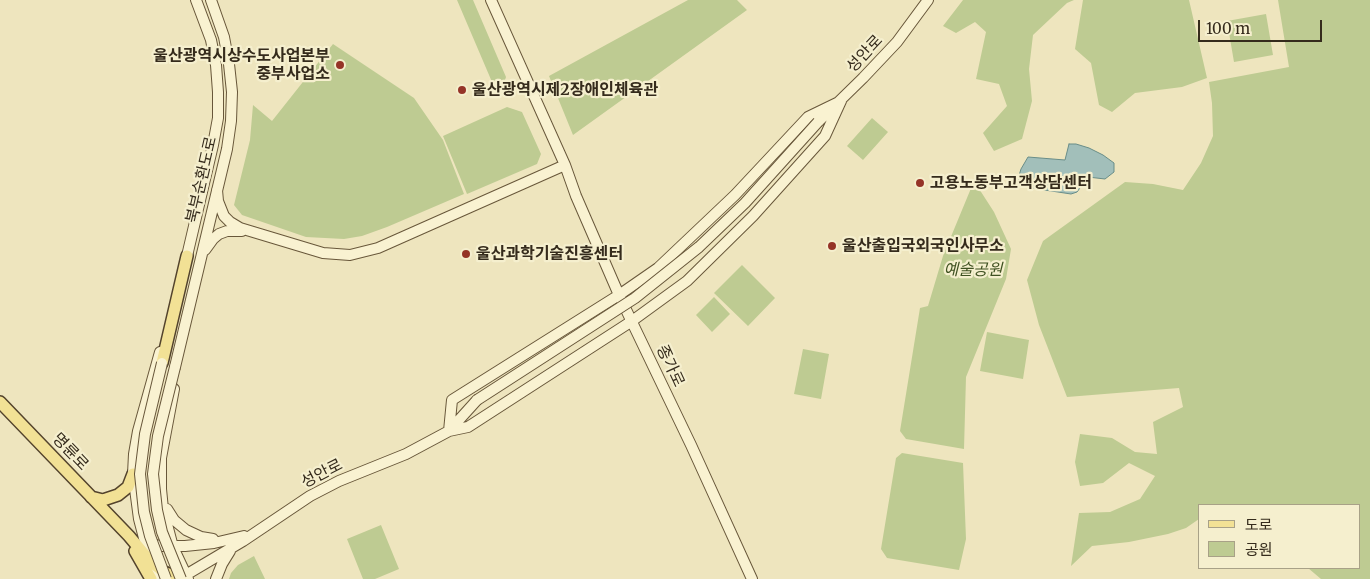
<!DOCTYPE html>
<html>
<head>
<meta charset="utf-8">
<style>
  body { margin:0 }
  #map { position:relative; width:1370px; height:579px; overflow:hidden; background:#eee5be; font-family:Merriweather,"Noto Sans KR",serif }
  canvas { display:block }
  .legend { position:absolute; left:1198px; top:504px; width:162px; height:65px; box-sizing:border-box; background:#f5efce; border:1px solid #a8a187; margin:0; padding:6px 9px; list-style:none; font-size:15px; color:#352b1c }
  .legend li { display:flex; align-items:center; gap:10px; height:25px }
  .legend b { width:25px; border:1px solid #a8a187 }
  .scale { position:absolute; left:1198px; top:20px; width:124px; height:22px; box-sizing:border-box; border:2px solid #352b1c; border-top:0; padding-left:6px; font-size:15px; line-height:18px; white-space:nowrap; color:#352b1c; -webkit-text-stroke:4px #f5efce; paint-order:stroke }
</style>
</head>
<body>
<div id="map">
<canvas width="1370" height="579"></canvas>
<ul class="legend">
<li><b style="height:6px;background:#f2e195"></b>도로</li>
<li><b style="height:14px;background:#becb92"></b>공원</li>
</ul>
<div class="scale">100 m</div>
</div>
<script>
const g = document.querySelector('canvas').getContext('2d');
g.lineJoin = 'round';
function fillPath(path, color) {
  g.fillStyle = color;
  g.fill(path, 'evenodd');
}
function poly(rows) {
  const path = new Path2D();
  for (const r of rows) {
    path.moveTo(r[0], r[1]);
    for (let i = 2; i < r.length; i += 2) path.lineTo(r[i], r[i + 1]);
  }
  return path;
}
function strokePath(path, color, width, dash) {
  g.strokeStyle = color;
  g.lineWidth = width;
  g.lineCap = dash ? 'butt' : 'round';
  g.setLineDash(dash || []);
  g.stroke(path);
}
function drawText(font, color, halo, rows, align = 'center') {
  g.font = font + ' Merriweather,"Noto Sans KR",serif';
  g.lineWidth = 4.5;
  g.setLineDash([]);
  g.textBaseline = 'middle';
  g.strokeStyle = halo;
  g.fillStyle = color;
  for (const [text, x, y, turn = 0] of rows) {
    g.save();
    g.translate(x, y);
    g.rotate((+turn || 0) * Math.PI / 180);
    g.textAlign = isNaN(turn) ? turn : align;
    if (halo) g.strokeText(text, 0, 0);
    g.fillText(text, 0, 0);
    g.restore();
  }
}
const green = poly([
  [457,0,473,0,506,77,503,86,495,89],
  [688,0,737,0,747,10,573,135,549,76],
  [963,0,1074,0,1067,3,1033,35,1029,69,1032,101,1022,139,994,151,983,133,1007,106,999,84,976,79,986,32,975,22,956,33,943,26],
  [1083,0,1189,0,1207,78,1182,87,1135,93,1112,112,1099,105,1091,63,1075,49],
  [1278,0,1370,0,1370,579,1321,579,1308,568,1359,568,1359,505,1199,505,1199,519,1186,528,1168,534,1129,542,1092,546,1071,566,1079,513,1110,512,1140,499,1155,476,1129,463,1103,483,1080,486,1075,462,1080,434,1112,438,1135,452,1157,454,1153,422,1183,407,1179,388,1067,397,1039,325,1027,280,1043,241,1125,182,1153,184,1183,190,1201,163,1213,136,1212,103,1209,82,1289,67],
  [1266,14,1273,55,1234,62,1227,21],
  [333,44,414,98,443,140,464,194,387,227,362,236,344,239,306,237,242,215,234,205,250,140,253,105,272,121],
  [507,107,522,112,541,154,537,164,467,194,443,136],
  [872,118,888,132,863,160,847,146],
  [974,181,994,212,1011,249,1006,279,966,377,964,449,906,439,900,431,920,308,928,306,943,256],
  [742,265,775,298,748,326,714,293],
  [714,297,730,314,712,332,696,315],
  [987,332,1029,340,1023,379,980,371],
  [803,349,829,354,821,399,794,394],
  [902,453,963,463,966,539,959,570,887,558,881,549,896,458],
  [381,525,399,569,375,579,363,579,347,539],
  [254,556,265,579,229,579,231,573,238,565]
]);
const water = poly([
  [1069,144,1076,144,1089,148,1103,155,1114,163,1114,172,1105,179,1088,177,1077,192,1071,194,1025,187,1017,182,1021,169,1028,157,1065,160,1069,144]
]);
const secondary = poly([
  [491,0,565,165,576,196,619,295,691,445,752,579],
  [841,101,825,136,753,216,687,281,632,321,468,427,449,431,452,400,619,295,658,268,735,195,808,117,841,101],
  [818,122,863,78,897,42,928,0],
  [217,190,218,201,224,216,230,222,240,228,323,253,350,255,378,248,565,165],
  [205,250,213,239,219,234,227,231,242,231],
  [187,256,213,145,218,118,218,92,216,65,211,40,196,0],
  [175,367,227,149,231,121,232,92,229,64,224,37,211,0],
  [174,389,161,458,161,489,163,509,173,547,188,579],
  [167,509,174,520,186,530,201,537,213,539],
  [145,542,160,546,185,546,214,543,244,536],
  [157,579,150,561,139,519,133,474,134,454,138,431,160,352],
  [179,579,243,541,310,496,339,481,406,454,449,431,477,400],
  [216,579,222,564,230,551]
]);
const primary = poly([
  [162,363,187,256],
  [0,402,129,536,150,561,164,572,180,579],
  [91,497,103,500,118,495,128,487,133,474],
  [135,551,151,579]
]);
const secondaryBridge = poly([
  [162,363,145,434,140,474,144,512,150,536,166,579],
  [175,367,158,436,153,474,157,510,162,532,181,579],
  [477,400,635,298,699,247,745,203,818,122]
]);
const markers = [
  [340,65,5,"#953427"],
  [462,90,5,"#953427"],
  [920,183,5,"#953427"],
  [832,246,5,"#953427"],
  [466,254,5,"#953427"]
];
const streetNames = [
  ["성안로",865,54,-47],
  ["북부순환도로",202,180,-77],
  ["종가로",670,366,65],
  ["명륜로",70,452,46],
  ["성안로",322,474,-27]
];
const poiNames = [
  ["울산광역시상수도사업본부",330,56,"right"],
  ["중부사업소",330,74,"right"],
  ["울산광역시제2장애인체육관",472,90],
  ["고용노동부고객상담센터",930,183],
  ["울산출입국외국인사무소",842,246],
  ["울산과학기술진흥센터",476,254]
];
const parkNames = [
  ["예술공원",973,270]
];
fillPath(green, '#becb92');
fillPath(water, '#a2bfba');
strokePath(water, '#698d88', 1);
strokePath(secondary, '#68573a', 12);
strokePath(primary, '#53432c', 14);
strokePath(secondary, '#f9f2d1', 10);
strokePath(primary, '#f2e195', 11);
strokePath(secondaryBridge, '#68573a', 12, []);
strokePath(secondaryBridge, '#f9f2d1', 10);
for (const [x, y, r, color] of markers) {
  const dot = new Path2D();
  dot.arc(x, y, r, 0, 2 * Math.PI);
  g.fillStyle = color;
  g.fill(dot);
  strokePath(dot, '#f5efce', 2);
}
drawText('16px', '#352b1c', '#f5efce', streetNames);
drawText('bold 16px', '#352b1c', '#f5efce', poiNames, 'left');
drawText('italic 16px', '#405222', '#f5efce', parkNames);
</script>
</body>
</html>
